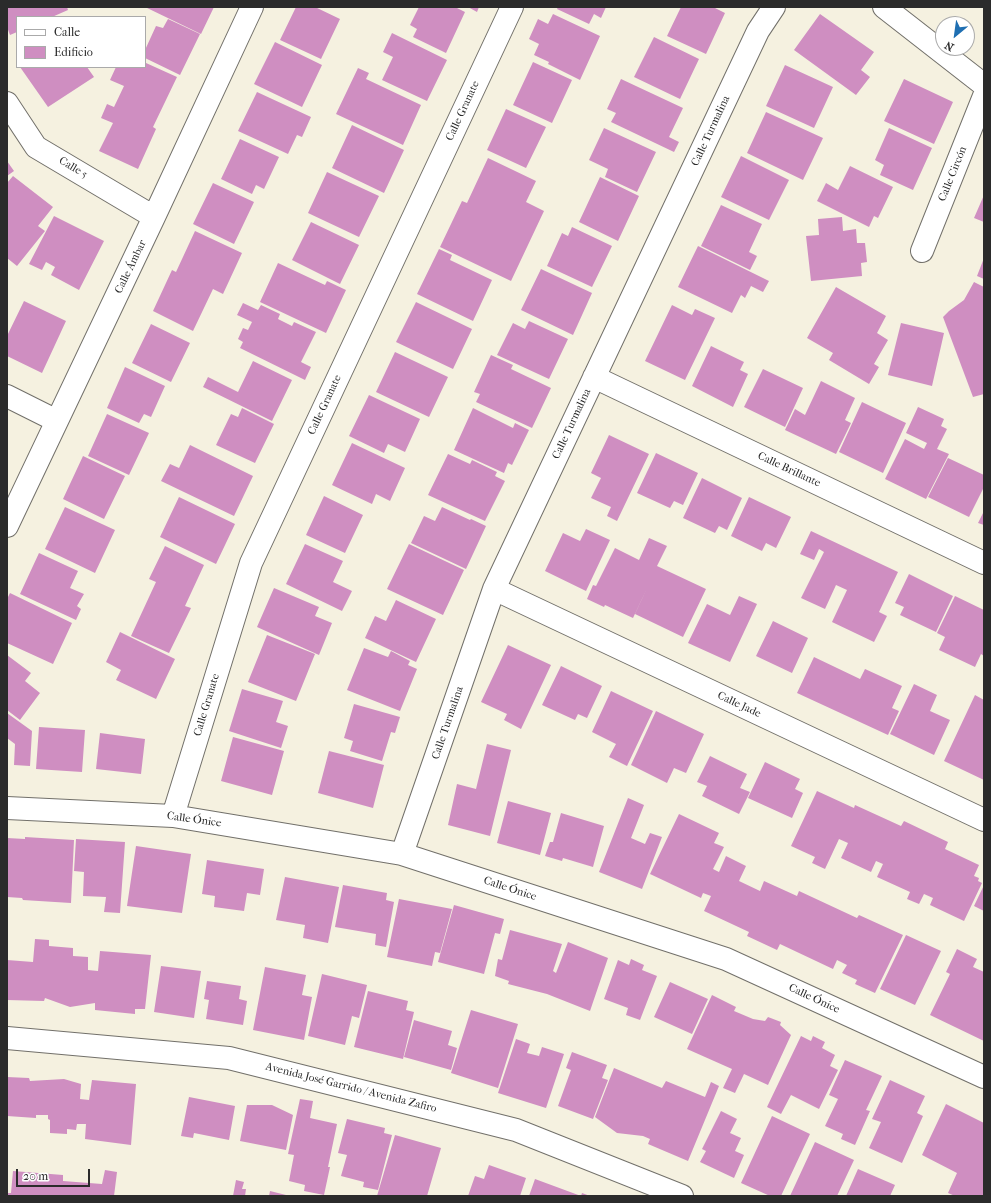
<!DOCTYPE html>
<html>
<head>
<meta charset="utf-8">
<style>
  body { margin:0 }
  #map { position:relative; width:991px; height:1203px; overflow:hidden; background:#f5f1e0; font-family:"IM FELL French Canon",serif }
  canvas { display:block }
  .frame { position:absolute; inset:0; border:8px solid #2b2b2b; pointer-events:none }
  .legend { position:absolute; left:16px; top:16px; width:130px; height:52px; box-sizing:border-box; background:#fff; border:1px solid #aaa; margin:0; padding:5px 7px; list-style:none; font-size:12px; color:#2b2b2b }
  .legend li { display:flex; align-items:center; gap:8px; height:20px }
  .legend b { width:20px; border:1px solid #aaa }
  .north { position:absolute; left:935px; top:16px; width:40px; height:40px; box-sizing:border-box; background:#fff; border:1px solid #aaa; border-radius:50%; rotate:209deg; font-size:11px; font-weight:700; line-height:16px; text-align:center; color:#2b2b2b }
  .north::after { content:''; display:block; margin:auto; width:14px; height:18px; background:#1f6fb2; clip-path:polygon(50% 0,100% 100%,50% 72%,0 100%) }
  .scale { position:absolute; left:16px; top:1169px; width:74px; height:18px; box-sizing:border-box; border:2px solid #2b2b2b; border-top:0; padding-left:5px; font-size:12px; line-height:14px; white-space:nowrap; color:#2b2b2b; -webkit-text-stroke:3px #fff; paint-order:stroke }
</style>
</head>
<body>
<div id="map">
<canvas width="991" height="1203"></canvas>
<div class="frame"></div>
<ul class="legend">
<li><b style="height:5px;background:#fff"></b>Calle</li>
<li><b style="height:11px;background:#cf8ec1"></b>Edificio</li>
</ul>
<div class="north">N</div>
<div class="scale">20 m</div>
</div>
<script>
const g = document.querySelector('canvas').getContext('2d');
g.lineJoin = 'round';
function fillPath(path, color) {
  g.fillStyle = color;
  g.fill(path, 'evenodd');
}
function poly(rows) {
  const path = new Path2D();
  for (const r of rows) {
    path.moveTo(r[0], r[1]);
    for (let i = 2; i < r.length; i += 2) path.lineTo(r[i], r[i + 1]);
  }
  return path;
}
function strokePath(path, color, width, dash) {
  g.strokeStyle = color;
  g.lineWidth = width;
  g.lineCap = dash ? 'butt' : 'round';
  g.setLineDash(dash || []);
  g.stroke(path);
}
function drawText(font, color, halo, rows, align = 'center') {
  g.font = font + ' "IM FELL French Canon",serif';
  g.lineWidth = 3;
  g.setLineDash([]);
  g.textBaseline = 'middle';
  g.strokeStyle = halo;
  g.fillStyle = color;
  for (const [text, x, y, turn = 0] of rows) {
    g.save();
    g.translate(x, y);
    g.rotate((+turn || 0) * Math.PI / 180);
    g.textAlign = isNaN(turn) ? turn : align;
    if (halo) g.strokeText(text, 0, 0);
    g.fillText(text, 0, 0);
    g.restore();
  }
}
const building = poly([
  [7,7,67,7,68,10,52,17,17,17,17,32,10,35,7,27],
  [145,7,214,7,201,34],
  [296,7,315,7,340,19,321,59,280,40],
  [419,7,455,7,465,12,446,53,413,37,417,29,410,25],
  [468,7,479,7,477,12],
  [558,7,606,7,601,18,594,14,589,24,557,9],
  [681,7,713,7,725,13,706,54,667,36],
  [553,14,600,36,580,80,548,64,549,62,534,55,539,44,529,39,538,19,548,24],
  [820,14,874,52,861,70,870,77,856,95,794,50],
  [168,19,200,34,180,75,145,58,145,50,156,26,163,28],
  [392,33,447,60,427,101,382,80,393,57,383,52],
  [654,37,699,59,680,99,634,77],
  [275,42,322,65,302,107,254,84],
  [533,62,572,80,552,123,513,105],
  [146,63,177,77,153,127,156,129,138,169,99,151,113,123,101,118,107,104,114,107,124,86,110,80,116,67,145,67],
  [785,65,833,87,814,128,766,106],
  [20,67,87,67,94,77,48,107],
  [358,68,369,73,366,79,421,105,403,145,336,114],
  [621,79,683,108,669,137,679,142,674,152,611,122,616,113,607,109],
  [904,79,953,102,934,144,884,121],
  [257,92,311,117,302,137,297,135,288,154,238,131],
  [506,109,546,127,526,168,487,150],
  [766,112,823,138,803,180,747,153],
  [352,125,404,150,384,193,332,168],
  [604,128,656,152,637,192,605,177,608,169,589,160],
  [889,128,932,148,913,190,880,175,884,165,875,160],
  [240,139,279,157,264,189,256,185,252,194,221,179],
  [741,156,789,180,769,220,721,197],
  [488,158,536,181,526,202,544,211,511,281,440,247,462,201,467,203],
  [7,161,14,171,7,176],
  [850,166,893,187,878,218,874,216,869,227,817,201,826,183,838,190],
  [327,172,379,196,359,237,308,213],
  [13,176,53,207,38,226,45,231,17,266,7,258,7,183],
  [600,177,639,196,618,241,579,222],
  [213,183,254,202,234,244,193,224],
  [984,195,984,222,974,218],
  [721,205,762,224,749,252,757,256,750,270,701,246],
  [54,216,104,241,79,290,51,275,55,267,46,262,42,270,29,264],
  [842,217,843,231,856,229,857,243,865,243,867,262,861,263,862,276,811,281,806,236,819,235,818,219],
  [311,222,359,245,340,284,292,260],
  [572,227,612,246,592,287,547,266,562,233,568,236],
  [195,231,242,253,223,294,213,289,193,331,153,311,172,270,176,272],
  [698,246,769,281,763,292,751,286,745,298,741,295,732,313,678,287],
  [439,249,452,255,450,260,492,280,473,321,417,294],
  [984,258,984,279,977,276],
  [278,263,325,285,327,281,346,290,326,333,260,302],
  [541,269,592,293,573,335,521,310],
  [974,282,984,287,984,394,973,397,943,317,949,311,964,300],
  [836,287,886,316,877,333,888,340,874,364,879,367,869,384,829,360,833,353,807,338],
  [24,301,66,321,42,373,7,356,7,336],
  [416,302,472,329,453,369,396,342],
  [243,303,258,310,261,305,280,314,278,319,292,326,294,322,316,332,301,362,311,367,305,380,240,348,243,342,238,339,243,328,248,330,252,322,237,315],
  [672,305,692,315,695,309,715,318,685,380,645,361],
  [529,321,568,339,549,379,497,355,513,323,525,329],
  [901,323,944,333,932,386,888,375],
  [151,324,190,343,171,382,132,363],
  [711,346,744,362,740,370,748,374,733,407,692,386],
  [395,352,448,377,429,417,376,392],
  [491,355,513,365,511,369,551,388,532,428,476,402,480,394,474,392],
  [253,361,292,380,272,421,203,387,208,377,238,392],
  [125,367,165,386,151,417,144,414,139,423,107,408],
  [763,369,803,388,785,427,744,407],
  [821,381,855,398,845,420,851,423,836,454,785,430,795,409,805,415],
  [369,395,420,419,405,452,388,444,384,453,349,436],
  [862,402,906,423,883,473,839,452],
  [918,407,944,419,941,426,947,429,937,449,949,454,926,499,885,479,905,439,924,449,927,443,906,433],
  [242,408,274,424,255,463,216,445,231,414,238,417],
  [473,408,513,428,515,423,529,430,512,465,508,463,504,473,454,450],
  [107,414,149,433,129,475,88,456],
  [609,435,649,454,617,521,607,516,611,507,591,498,601,478,591,473],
  [352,443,405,468,390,501,376,494,372,504,332,485],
  [190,445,253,476,234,516,161,481,170,464,179,468],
  [656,453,698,473,683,505,674,501,670,508,637,493],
  [448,454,470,464,472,460,497,472,495,476,505,481,485,521,428,495],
  [83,456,125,476,104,519,63,499],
  [948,458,984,475,984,487,969,517,928,497],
  [702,478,742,498,727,530,719,526,715,533,683,518],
  [324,496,363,515,345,553,306,535],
  [179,497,235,524,216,564,160,537],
  [749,497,791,517,776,548,766,543,762,551,731,536],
  [65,507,115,530,95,573,45,549],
  [442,507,470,520,471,519,486,526,466,569,411,543,424,516,435,521],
  [984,511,984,525,978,523],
  [586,529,610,540,586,591,545,571,563,533,580,541],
  [811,531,898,572,879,612,887,616,874,642,832,622,847,590,836,585,825,609,801,598,824,552,819,549,814,560,800,554],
  [649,538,667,546,657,566,706,589,683,637,635,614,649,584,633,618,605,605,604,607,587,599,593,585,596,586,615,548,639,560],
  [305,544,343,561,333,582,352,591,342,611,286,584],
  [409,544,464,570,443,615,387,589],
  [165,546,204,565,185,606,191,608,169,653,131,636,156,582,149,579],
  [39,553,78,571,70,588,84,594,77,606,81,609,76,620,20,594],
  [909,574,953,596,936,632,900,615,904,607,895,603],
  [274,588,319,607,315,616,332,623,319,655,257,627],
  [10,593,72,623,53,664,7,643,7,599],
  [739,596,757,604,730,662,688,643,707,604,730,615],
  [955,596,984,610,984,656,981,654,975,667,939,650,945,637,937,633],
  [396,600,436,619,416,662,365,638,375,616,386,621],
  [773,621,808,638,792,673,756,656],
  [120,632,175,659,156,699,116,680,121,670,106,662],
  [267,635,315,654,296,701,248,682],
  [508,645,551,665,521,729,504,720,507,714,481,702],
  [364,648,388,657,391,651,410,661,408,665,417,669,400,711,347,690],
  [7,655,31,673,25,681,40,693,20,720,7,710],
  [814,657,860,679,865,669,902,686,892,708,899,711,888,735,797,693],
  [561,666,602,686,587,718,578,714,575,720,542,705],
  [914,684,937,695,930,711,950,720,934,755,890,734],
  [242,689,283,701,276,722,288,726,281,748,229,731],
  [611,691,653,711,627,766,609,757,616,744,592,732],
  [975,695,984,700,984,780,944,761],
  [354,704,400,717,395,733,391,732,382,761,350,751,353,741,344,738],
  [656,711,704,734,686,773,674,768,667,783,631,765],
  [7,713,32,731,30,766,14,765,15,744,7,738],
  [39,727,85,730,82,772,36,769],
  [100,733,145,739,141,774,96,769],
  [233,737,284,751,272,795,221,781],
  [487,744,511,750,490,836,448,825,457,784,476,789],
  [329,751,384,765,373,808,318,793],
  [710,756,747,774,740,788,750,792,739,814,702,796,707,786,697,782],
  [765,762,800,779,795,789,803,793,792,818,748,798],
  [817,791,854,808,855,805,901,826,904,821,948,842,945,849,979,865,974,876,979,878,978,881,982,883,964,921,930,905,933,898,924,894,919,904,907,899,910,892,877,877,883,864,876,861,871,872,841,858,848,843,839,839,825,869,812,863,815,857,791,846],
  [628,798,644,805,631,838,645,844,650,833,662,837,642,889,599,872],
  [508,801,551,813,540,855,497,843],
  [561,813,604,826,593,867,563,858,562,861,545,856,550,842,553,842],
  [679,814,719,833,714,843,724,847,713,869,719,872,726,856,746,866,739,881,760,891,764,881,797,896,799,891,857,918,859,915,903,935,875,993,855,984,857,980,842,973,847,965,837,960,833,969,780,944,777,950,747,936,749,932,704,911,711,896,703,893,701,898,650,874],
  [25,837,74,840,71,903,23,900,22,898,7,897,7,838,25,839],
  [76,839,125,842,120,913,104,912,106,897,83,896,84,872,74,871],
  [136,846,191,854,182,913,127,906],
  [207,860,264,869,260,895,247,893,244,911,214,907,215,896,202,894],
  [285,877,339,887,328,943,303,938,305,925,276,920],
  [343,885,387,893,386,900,394,902,386,947,375,945,376,934,335,927],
  [984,885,984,911,974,906],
  [399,899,452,909,440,953,435,952,432,966,387,957],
  [454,905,504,919,500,934,495,933,484,974,438,962],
  [510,930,562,944,553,971,556,973,568,942,608,958,590,1011,547,994,508,984,509,981,495,976,498,959,502,960],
  [906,935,941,951,915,1005,880,989],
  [35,939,49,940,49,946,73,948,73,956,88,957,88,970,98,971,100,951,151,955,145,1009,135,1009,135,1014,95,1010,95,1003,70,1007,45,998,44,1001,7,1000,7,960,33,962],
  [957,949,977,959,973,967,984,972,984,1041,930,1015,950,974,946,972],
  [631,959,644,965,642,970,657,976,640,1020,626,1015,628,1008,604,999,618,960,629,965],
  [161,966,201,971,194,1018,154,1012],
  [265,967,306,975,302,995,312,997,304,1040,253,1030],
  [322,974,367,985,359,1018,352,1016,345,1045,308,1036],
  [207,981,241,986,239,999,247,1001,243,1025,206,1019,209,1000,204,999],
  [670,982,708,999,692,1034,654,1017],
  [368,991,408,1001,406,1010,414,1012,403,1059,354,1047],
  [712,995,736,1007,734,1011,753,1019,765,1021,768,1017,781,1022,780,1025,791,1035,768,1085,744,1074,735,1093,723,1088,732,1069,687,1049],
  [471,1010,518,1024,498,1088,451,1073],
  [414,1020,452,1031,448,1045,457,1048,451,1070,404,1057],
  [801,1036,811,1041,813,1036,825,1042,822,1048,835,1055,830,1066,838,1070,819,1109,791,1095,781,1114,767,1107],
  [516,1039,530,1044,527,1053,539,1056,542,1047,564,1054,546,1108,498,1093],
  [572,1052,607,1065,602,1078,608,1080,593,1119,558,1106,571,1070,566,1068],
  [845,1060,882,1076,866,1110,870,1111,855,1145,841,1139,843,1134,825,1126,838,1099,829,1095],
  [614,1068,662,1088,666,1081,705,1097,711,1082,719,1086,688,1161,648,1144,650,1139,643,1136,617,1133,595,1117],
  [7,1077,29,1078,30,1081,64,1079,81,1084,80,1099,89,1100,92,1080,136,1084,131,1145,85,1139,86,1124,77,1124,76,1130,67,1129,67,1134,50,1133,50,1120,48,1119,48,1115,36,1115,36,1118,7,1116],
  [890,1080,925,1096,917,1113,923,1116,902,1163,869,1148,881,1122,872,1119],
  [189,1097,235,1106,229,1140,194,1133,193,1138,181,1136],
  [300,1099,313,1101,310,1118,337,1124,328,1167,330,1167,324,1195,304,1191,305,1185,289,1181,294,1155,288,1154],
  [946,1104,984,1123,984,1196,955,1196,948,1193,957,1173,922,1155],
  [247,1105,272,1105,293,1115,286,1150,240,1141],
  [721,1111,737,1119,730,1133,741,1138,735,1151,744,1155,734,1178,700,1162,706,1151,702,1149],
  [772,1116,810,1134,781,1196,770,1196,741,1183],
  [347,1119,385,1128,384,1133,392,1135,378,1190,363,1187,364,1182,341,1176,347,1155,338,1153],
  [395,1135,441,1148,427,1196,377,1196],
  [815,1142,854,1160,837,1196,790,1196],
  [489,1165,526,1178,520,1196,468,1196,475,1176,484,1179],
  [858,1169,895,1185,890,1196,846,1196],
  [105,1170,117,1172,114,1196,7,1196,7,1193,11,1193,13,1171,63,1175,63,1181,102,1184],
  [535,1179,581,1196,582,1193,590,1196,529,1196],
  [236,1180,244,1182,242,1189,246,1189,245,1196,233,1196],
  [270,1191,286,1195,285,1196,269,1196]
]);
const street = poly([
  [884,7,984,85],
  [7,103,36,147,154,217],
  [922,251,984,96],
  [594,377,984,563],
  [7,396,57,421],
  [7,526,154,217,252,7],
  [494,589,984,820],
  [7,808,173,816,402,854,726,959,984,1077],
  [173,816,251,563,512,7],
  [402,854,494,589,758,31,774,7]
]);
const secondary = poly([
  [7,1038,229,1058,516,1130,682,1196]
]);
const streetNames = [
  ["Calle Granate",463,111,-65],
  ["Calle Turmalina",711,131,-65],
  ["Calle 5",73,168,31],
  ["Calle Circón",953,174,-68],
  ["Calle Ámbar",131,267,-64],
  ["Calle Granate",325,405,-65],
  ["Calle Turmalina",572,424,-65],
  ["Calle Brillante",789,470,25],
  ["Calle Granate",207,705,-73],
  ["Calle Jade",739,705,25],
  ["Calle Turmalina",448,723,-71],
  ["Calle Ónice",194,820,8],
  ["Calle Ónice",510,889,18],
  ["Calle Ónice",814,999,25],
  ["Avenida José Garrido / Avenida Zafiro",351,1088,14]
];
fillPath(building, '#cf8ec1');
strokePath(street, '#72706a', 24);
strokePath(secondary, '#72706a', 24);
strokePath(street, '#fff', 22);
strokePath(secondary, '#fff', 22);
drawText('11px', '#2b2b2b', '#fff', streetNames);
</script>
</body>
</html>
